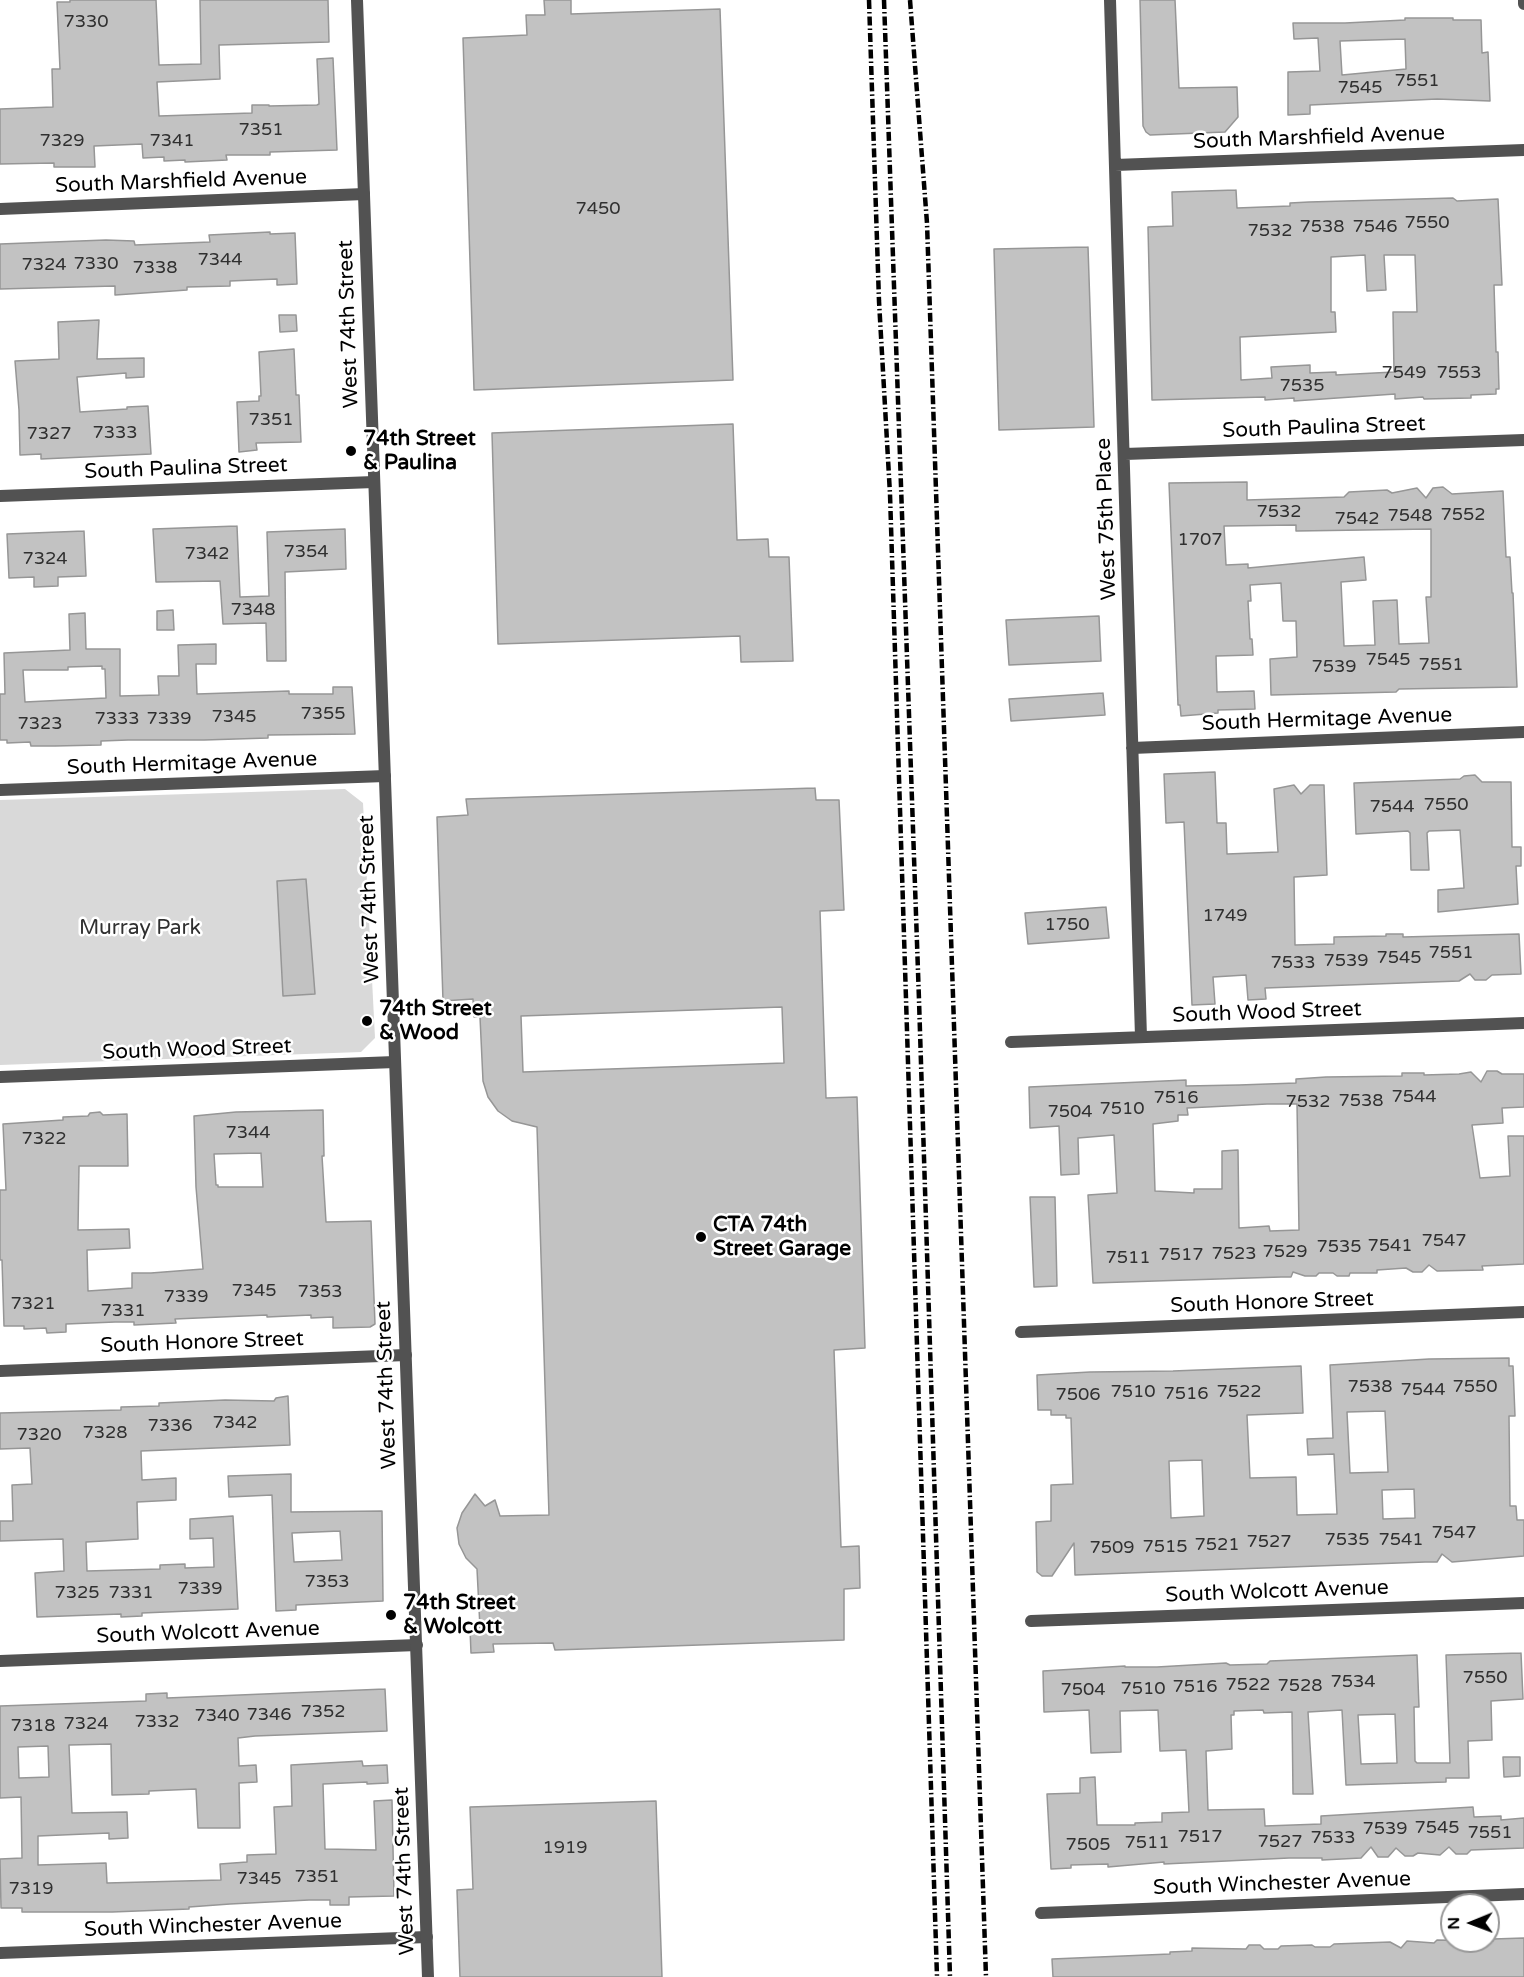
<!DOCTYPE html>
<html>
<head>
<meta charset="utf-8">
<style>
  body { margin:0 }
  #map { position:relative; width:1524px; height:1977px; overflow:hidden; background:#fff; font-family:"Varela Round",sans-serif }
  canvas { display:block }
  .north { position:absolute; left:1440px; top:1893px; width:60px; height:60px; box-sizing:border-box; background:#fff; border:2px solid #999; border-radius:50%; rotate:269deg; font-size:16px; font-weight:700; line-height:24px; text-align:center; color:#000 }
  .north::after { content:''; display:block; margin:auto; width:21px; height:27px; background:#000; clip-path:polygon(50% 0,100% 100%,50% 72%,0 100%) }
</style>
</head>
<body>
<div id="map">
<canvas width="1524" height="1977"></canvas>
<div class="north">N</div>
</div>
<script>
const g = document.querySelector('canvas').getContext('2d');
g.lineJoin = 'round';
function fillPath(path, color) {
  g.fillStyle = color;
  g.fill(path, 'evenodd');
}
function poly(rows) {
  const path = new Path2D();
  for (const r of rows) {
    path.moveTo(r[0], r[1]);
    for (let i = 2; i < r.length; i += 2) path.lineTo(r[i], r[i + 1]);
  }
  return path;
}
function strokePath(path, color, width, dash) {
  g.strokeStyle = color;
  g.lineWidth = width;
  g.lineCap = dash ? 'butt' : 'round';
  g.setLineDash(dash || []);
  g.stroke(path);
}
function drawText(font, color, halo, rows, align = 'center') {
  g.font = font + ' "Varela Round",sans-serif';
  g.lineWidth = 5;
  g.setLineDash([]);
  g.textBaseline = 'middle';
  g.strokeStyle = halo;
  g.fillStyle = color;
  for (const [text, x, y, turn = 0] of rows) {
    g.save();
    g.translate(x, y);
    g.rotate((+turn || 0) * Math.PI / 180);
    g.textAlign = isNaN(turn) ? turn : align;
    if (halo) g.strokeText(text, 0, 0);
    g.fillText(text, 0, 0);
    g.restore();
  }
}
const green = poly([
  [345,789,363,803,375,1038,361,1052,0,1065,0,800]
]);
const building = poly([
  [70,0,156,0,159,65,201,64,200,0,328,0,329,42,219,45,220,79,157,82,159,116,252,113,252,105,269,105,269,106,317,105,319,104,317,59,333,58,337,150,270,152,270,155,226,155,227,160,185,162,185,160,164,161,164,157,143,158,142,144,94,146,95,167,54,167,54,163,0,164,0,109,53,107,52,69,60,69,57,2,70,2,70,0],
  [544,0,571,0,571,14,720,9,733,380,474,390,463,38,527,35,526,15,545,15,544,0],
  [1140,0,1175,0,1179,88,1237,87,1238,117,1225,132,1150,135,1146,132,1143,126,1140,0],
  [1405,18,1453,18,1453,20,1481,20,1482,53,1488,52,1490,101,1437,99,1310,105,1310,114,1288,115,1288,72,1320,71,1318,38,1294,39,1293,23,1345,23,1405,20,1405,18],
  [1405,39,1406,69,1342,75,1340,41,1405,39],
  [1236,190,1237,208,1290,206,1290,203,1309,202,1453,198,1457,201,1498,199,1502,285,1494,285,1496,352,1498,352,1499,389,1496,389,1496,394,1471,395,1471,398,1424,399,1423,397,1395,399,1395,394,1294,401,1294,398,1265,400,1265,397,1152,400,1148,227,1173,226,1172,192,1236,190],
  [1365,255,1367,291,1386,290,1384,255,1415,255,1417,312,1393,312,1394,372,1336,375,1336,372,1310,373,1310,365,1271,367,1272,378,1241,380,1240,337,1336,332,1335,312,1331,312,1331,257,1365,255],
  [270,232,270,234,295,233,297,284,277,285,277,279,230,281,230,286,187,287,187,290,115,295,115,286,0,289,0,244,106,240,134,241,135,245,210,242,209,235,270,232],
  [1088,247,1094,427,999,430,994,249,1088,247],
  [279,315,296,315,297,331,280,332,279,315],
  [99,320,97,359,144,358,144,377,126,378,126,373,77,377,80,412,127,409,127,407,148,406,151,454,41,459,41,454,20,455,19,410,15,361,59,359,58,322,99,320],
  [294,349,296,395,299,395,301,442,256,443,257,450,239,452,237,402,259,401,259,396,261,396,259,352,294,349],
  [733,424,737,540,768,539,769,557,789,557,793,661,741,662,740,636,498,644,492,433,733,424],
  [1247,482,1247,500,1344,497,1349,492,1387,490,1392,493,1417,488,1426,498,1433,488,1443,487,1452,494,1503,491,1506,557,1510,557,1512,593,1513,593,1517,687,1399,689,1396,692,1271,695,1270,659,1297,657,1296,621,1283,621,1281,583,1250,585,1251,601,1248,601,1250,639,1252,639,1253,655,1216,656,1217,692,1254,691,1255,709,1218,710,1218,713,1181,716,1180,705,1178,705,1169,483,1247,482],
  [1296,525,1296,531,1431,529,1431,597,1426,597,1429,643,1399,644,1397,600,1373,601,1375,645,1344,646,1341,582,1366,580,1364,557,1248,568,1248,564,1226,565,1224,526,1296,525],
  [237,526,240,597,269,596,267,532,345,529,346,569,285,572,286,661,267,661,266,623,223,624,220,581,156,582,153,529,237,526],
  [84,531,86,576,58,577,58,586,34,587,34,577,9,578,7,534,84,531],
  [173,610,174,630,157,630,157,611,173,610],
  [85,613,86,649,120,649,120,696,159,695,158,676,179,676,178,645,216,644,216,664,196,664,197,694,289,691,289,694,333,694,333,687,352,687,355,734,268,735,268,738,204,740,128,740,101,741,101,745,55,746,31,746,30,742,7,743,7,740,0,740,0,694,5,694,4,653,70,650,69,614,85,613],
  [102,666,102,669,105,669,106,698,25,702,23,670,68,670,68,667,102,666],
  [1099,616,1101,661,1009,665,1006,620,1099,616],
  [1103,693,1105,715,1011,721,1009,699,1103,693],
  [1215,772,1217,823,1226,823,1227,854,1278,852,1274,789,1294,785,1301,794,1310,785,1324,785,1327,875,1294,877,1295,945,1334,944,1334,937,1386,936,1386,934,1403,934,1403,937,1519,934,1521,974,1492,975,1486,980,1475,980,1470,974,1459,981,1265,988,1266,999,1248,1000,1246,975,1213,977,1215,1004,1192,1005,1184,822,1166,823,1164,774,1215,772],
  [1475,775,1482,782,1511,782,1512,847,1521,847,1521,866,1516,866,1518,904,1438,912,1438,890,1464,888,1460,830,1429,831,1427,833,1429,870,1411,870,1410,833,1408,831,1356,834,1354,783,1460,779,1464,776,1475,775],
  [815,788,816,800,839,800,844,910,820,911,826,1098,857,1097,865,1348,834,1350,841,1547,859,1546,860,1588,844,1589,844,1640,555,1650,553,1643,493,1644,494,1652,471,1653,470,1629,480,1628,477,1569,466,1558,459,1544,457,1528,462,1513,475,1494,485,1506,495,1500,500,1516,549,1515,537,1127,512,1121,498,1111,488,1097,483,1081,480,1017,474,1017,473,999,443,1001,437,817,468,815,466,799,815,788],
  [782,1007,784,1063,523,1072,521,1016,782,1007],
  [306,879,315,994,283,996,277,881,306,879],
  [1106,907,1109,938,1028,944,1025,913,1106,907],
  [1487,1071,1497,1071,1502,1074,1524,1074,1524,1107,1502,1108,1503,1123,1472,1125,1480,1178,1510,1176,1508,1136,1524,1136,1524,1264,1482,1266,1483,1270,1437,1271,1429,1265,1422,1272,1413,1272,1406,1268,1377,1270,1377,1273,1350,1273,1349,1276,1337,1276,1333,1273,1319,1273,1316,1276,1305,1276,1293,1272,1291,1277,1281,1277,1093,1283,1088,1195,1117,1193,1114,1135,1078,1138,1079,1174,1061,1175,1059,1126,1030,1128,1029,1087,1186,1080,1186,1086,1239,1085,1296,1083,1296,1079,1326,1077,1402,1076,1402,1073,1424,1073,1424,1075,1459,1074,1471,1072,1481,1082,1487,1071],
  [1267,1104,1297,1104,1299,1230,1270,1231,1269,1226,1239,1228,1238,1150,1222,1151,1222,1189,1194,1189,1194,1193,1155,1191,1153,1124,1178,1121,1178,1115,1188,1115,1187,1108,1267,1104],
  [323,1110,324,1156,322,1156,326,1222,371,1221,375,1324,370,1327,333,1328,333,1317,311,1318,311,1315,267,1317,267,1315,175,1319,176,1323,134,1325,134,1322,115,1322,66,1324,66,1332,47,1333,46,1328,24,1329,24,1326,4,1326,2,1260,0,1260,0,1190,6,1190,3,1124,63,1120,63,1117,88,1116,90,1113,100,1112,103,1115,127,1114,128,1166,79,1166,78,1230,129,1229,130,1248,87,1250,88,1291,132,1288,132,1273,151,1273,203,1269,196,1187,194,1116,236,1112,323,1110],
  [261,1153,263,1187,218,1187,218,1185,216,1185,214,1154,261,1153],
  [1030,1197,1055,1197,1057,1286,1034,1287,1030,1197],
  [1509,1358,1509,1366,1513,1366,1515,1416,1509,1416,1510,1506,1516,1506,1517,1520,1524,1520,1524,1556,1452,1562,1442,1554,1437,1562,1425,1562,1075,1575,1074,1543,1052,1576,1042,1576,1037,1572,1036,1522,1051,1521,1051,1485,1073,1484,1071,1418,1066,1418,1066,1415,1051,1415,1051,1410,1038,1410,1037,1375,1090,1372,1173,1371,1301,1366,1303,1413,1247,1415,1250,1478,1296,1477,1297,1515,1337,1514,1334,1454,1308,1455,1307,1439,1333,1438,1330,1365,1429,1359,1509,1358],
  [1385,1411,1388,1472,1350,1473,1347,1412,1385,1411],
  [1202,1460,1204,1516,1171,1518,1169,1461,1202,1460],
  [1414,1489,1415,1518,1383,1519,1382,1490,1414,1489],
  [288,1396,290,1445,141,1451,142,1480,176,1478,176,1500,137,1502,138,1539,86,1542,87,1571,160,1569,160,1565,185,1564,185,1568,214,1567,213,1538,190,1539,190,1519,233,1516,238,1609,142,1613,142,1616,121,1617,121,1614,37,1617,35,1573,64,1571,63,1539,0,1541,0,1521,13,1521,12,1485,32,1484,30,1448,0,1449,0,1413,121,1410,121,1407,159,1406,159,1403,225,1400,274,1401,276,1398,288,1396],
  [291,1474,291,1512,382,1511,383,1601,296,1605,296,1610,276,1611,272,1495,229,1497,228,1476,291,1474],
  [340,1531,342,1560,294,1562,292,1533,340,1531],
  [1521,1653,1523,1699,1491,1701,1492,1740,1468,1741,1469,1778,1446,1778,1446,1782,1346,1785,1342,1710,1308,1712,1313,1794,1293,1794,1292,1712,1264,1713,1263,1710,1234,1711,1234,1715,1231,1715,1232,1749,1206,1751,1208,1810,1264,1809,1265,1826,1321,1824,1321,1816,1473,1807,1474,1817,1501,1816,1501,1820,1524,1818,1524,1848,1471,1850,1467,1854,1456,1854,1449,1847,1440,1855,1418,1853,1413,1856,1405,1856,1396,1848,1388,1857,1378,1857,1371,1847,1361,1858,1322,1860,1322,1858,1289,1858,1164,1864,1164,1862,1108,1867,1108,1864,1071,1865,1071,1868,1051,1869,1047,1794,1080,1793,1080,1778,1095,1777,1097,1825,1135,1825,1135,1823,1162,1822,1162,1813,1189,1812,1186,1750,1160,1751,1158,1710,1120,1711,1121,1752,1091,1753,1089,1710,1044,1712,1043,1671,1125,1666,1125,1667,1157,1667,1226,1663,1230,1665,1267,1664,1270,1661,1417,1655,1419,1707,1414,1707,1415,1761,1417,1763,1450,1763,1446,1655,1521,1653],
  [1395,1714,1397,1763,1361,1764,1358,1715,1395,1714],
  [385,1689,387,1731,255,1736,238,1738,239,1766,256,1765,257,1782,239,1783,240,1828,198,1828,196,1789,149,1791,149,1794,112,1795,111,1744,69,1745,72,1813,127,1812,128,1838,109,1839,109,1833,38,1836,38,1865,106,1863,107,1883,221,1880,220,1864,247,1862,247,1855,276,1854,274,1807,292,1806,291,1765,362,1761,363,1766,387,1765,388,1783,367,1784,367,1782,323,1784,325,1849,376,1850,374,1801,392,1800,394,1896,349,1897,349,1905,330,1905,330,1900,309,1900,230,1904,189,1907,189,1909,112,1912,22,1912,22,1908,1,1908,0,1859,22,1858,21,1797,0,1798,0,1706,146,1701,146,1694,167,1693,167,1698,385,1689],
  [48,1746,49,1777,19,1778,18,1747,48,1746],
  [1503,1757,1520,1757,1520,1776,1504,1777,1503,1757],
  [656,1801,662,1977,460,1977,457,1890,473,1889,470,1807,656,1801],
  [1524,1938,1524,1977,1053,1977,1052,1959,1170,1954,1170,1952,1192,1951,1192,1948,1246,1949,1249,1945,1260,1945,1264,1949,1278,1949,1281,1946,1312,1945,1315,1947,1330,1947,1334,1944,1390,1942,1401,1948,1407,1941,1434,1943,1437,1940,1493,1941,1493,1939,1524,1938]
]);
const minor = poly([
  [1110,0,1141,1037],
  [1115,165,1524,150],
  [0,209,364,194],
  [1125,454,1524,440],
  [0,496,374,482],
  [1132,748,1524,732],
  [0,790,385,776],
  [1011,1042,1524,1023],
  [0,1077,395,1062],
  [1021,1332,1524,1312],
  [0,1371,406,1355],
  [1031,1621,1524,1603],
  [0,1661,417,1645],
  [1041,1913,1524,1894],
  [0,1953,427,1937]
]);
const tertiary = poly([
  [357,0,428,1977],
  [1524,0,1524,4]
]);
const rail = poly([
  [869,0,879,301,890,494,937,1977],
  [884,0,919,1000,950,1977],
  [910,0,927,223,986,1977]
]);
const markers = [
  [351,451,6,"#000"],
  [367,1021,6,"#000"],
  [701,1237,6,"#000"],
  [391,1615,6,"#000"]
];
const numberNames = [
  ["7330",86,22],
  ["7551",1417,81],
  ["7545",1360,88],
  ["7351",261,130],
  ["7329",62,141],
  ["7341",172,141],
  ["7450",598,209],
  ["7550",1427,223],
  ["7538",1322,227],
  ["7546",1375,227],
  ["7532",1270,231],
  ["7344",220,260],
  ["7330",96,264],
  ["7324",44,265],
  ["7338",155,268],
  ["7549",1404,373],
  ["7553",1459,373],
  ["7535",1302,386],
  ["7351",271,420],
  ["7333",115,433],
  ["7327",49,434],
  ["7532",1279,512],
  ["7552",1463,515],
  ["7548",1410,516],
  ["7542",1357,519],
  ["1707",1200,540],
  ["7354",306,552],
  ["7342",207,554],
  ["7324",45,559],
  ["7348",253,610],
  ["7545",1388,660],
  ["7551",1441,665],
  ["7539",1334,667],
  ["7355",323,714],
  ["7345",234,717],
  ["7333",117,719],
  ["7339",169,719],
  ["7323",40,724],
  ["7550",1446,805],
  ["7544",1392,807],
  ["1749",1225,916],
  ["1750",1067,925],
  ["7551",1451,953],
  ["7545",1399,958],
  ["7539",1346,961],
  ["7533",1293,963],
  ["7544",1414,1097],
  ["7516",1176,1098],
  ["7538",1361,1101],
  ["7532",1308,1102],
  ["7510",1122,1109],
  ["7504",1070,1112],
  ["7344",248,1133],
  ["7322",44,1139],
  ["7547",1444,1241],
  ["7541",1390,1246],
  ["7535",1339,1247],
  ["7529",1285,1252],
  ["7523",1234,1254],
  ["7517",1181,1255],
  ["7511",1128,1258],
  ["7345",254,1291],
  ["7353",320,1292],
  ["7339",186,1297],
  ["7321",33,1304],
  ["7331",123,1311],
  ["7538",1370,1387],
  ["7550",1475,1387],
  ["7544",1423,1390],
  ["7510",1133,1392],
  ["7522",1239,1392],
  ["7516",1186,1394],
  ["7506",1078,1395],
  ["7342",235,1423],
  ["7336",170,1426],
  ["7328",105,1433],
  ["7320",39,1435],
  ["7547",1454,1533],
  ["7535",1347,1540],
  ["7541",1401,1540],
  ["7527",1269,1542],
  ["7521",1217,1545],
  ["7515",1165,1547],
  ["7509",1112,1548],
  ["7353",327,1582],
  ["7339",200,1589],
  ["7325",77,1593],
  ["7331",131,1593],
  ["7550",1485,1678],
  ["7534",1353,1682],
  ["7522",1248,1685],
  ["7528",1300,1686],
  ["7516",1195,1687],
  ["7510",1143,1689],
  ["7504",1083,1690],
  ["7352",323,1712],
  ["7346",269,1715],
  ["7340",217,1716],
  ["7332",157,1722],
  ["7324",86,1724],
  ["7318",33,1726],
  ["7545",1437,1828],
  ["7539",1385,1829],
  ["7551",1490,1833],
  ["7517",1200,1837],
  ["7533",1333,1838],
  ["7527",1280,1842],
  ["7511",1147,1843],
  ["7505",1088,1845],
  ["1919",565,1848],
  ["7351",317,1877],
  ["7345",259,1879],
  ["7319",31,1889]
];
const streetNames = [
  ["South Marshfield Avenue",1319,138,-2],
  ["South Marshfield Avenue",181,182,-2],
  ["West 74th Street",349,324,-92],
  ["South Paulina Street",1324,428,-2],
  ["South Paulina Street",186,469,-2],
  ["West 75th Place",1107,519,-92],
  ["South Hermitage Avenue",1327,720,-2],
  ["South Hermitage Avenue",192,764,-2],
  ["West 74th Street",370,899,-92],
  ["South Wood Street",1267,1013,-2],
  ["South Wood Street",197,1050,-2],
  ["South Honore Street",1272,1303,-2],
  ["South Honore Street",202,1343,-2],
  ["West 74th Street",387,1385,-92],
  ["South Wolcott Avenue",1277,1592,-2],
  ["South Wolcott Avenue",208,1633,-2],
  ["West 74th Street",405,1871,-92],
  ["South Winchester Avenue",1282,1884,-2],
  ["South Winchester Avenue",213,1926,-2]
];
const poiNames = [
  ["74th Street",363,439],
  ["& Paulina",363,463],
  ["74th Street",379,1009],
  ["& Wood",379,1033],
  ["CTA 74th",713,1225],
  ["Street Garage",713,1249],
  ["74th Street",403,1603],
  ["& Wolcott",403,1627]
];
const parkNames = [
  ["Murray Park",140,928]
];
fillPath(green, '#d9d9d9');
fillPath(building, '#c2c2c2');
strokePath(building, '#969696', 1.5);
strokePath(minor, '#525252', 12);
strokePath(tertiary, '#525252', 12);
strokePath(rail, '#000', 4.5, [9, 3, 1.5, 3]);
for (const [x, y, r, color] of markers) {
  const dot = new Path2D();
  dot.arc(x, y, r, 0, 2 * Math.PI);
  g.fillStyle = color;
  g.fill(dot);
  strokePath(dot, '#fff', 2);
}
drawText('18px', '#303030', null, numberNames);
drawText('21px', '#000', '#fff', streetNames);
drawText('bold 21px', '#000', '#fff', poiNames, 'left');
drawText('21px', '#303030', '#fff', parkNames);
</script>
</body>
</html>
